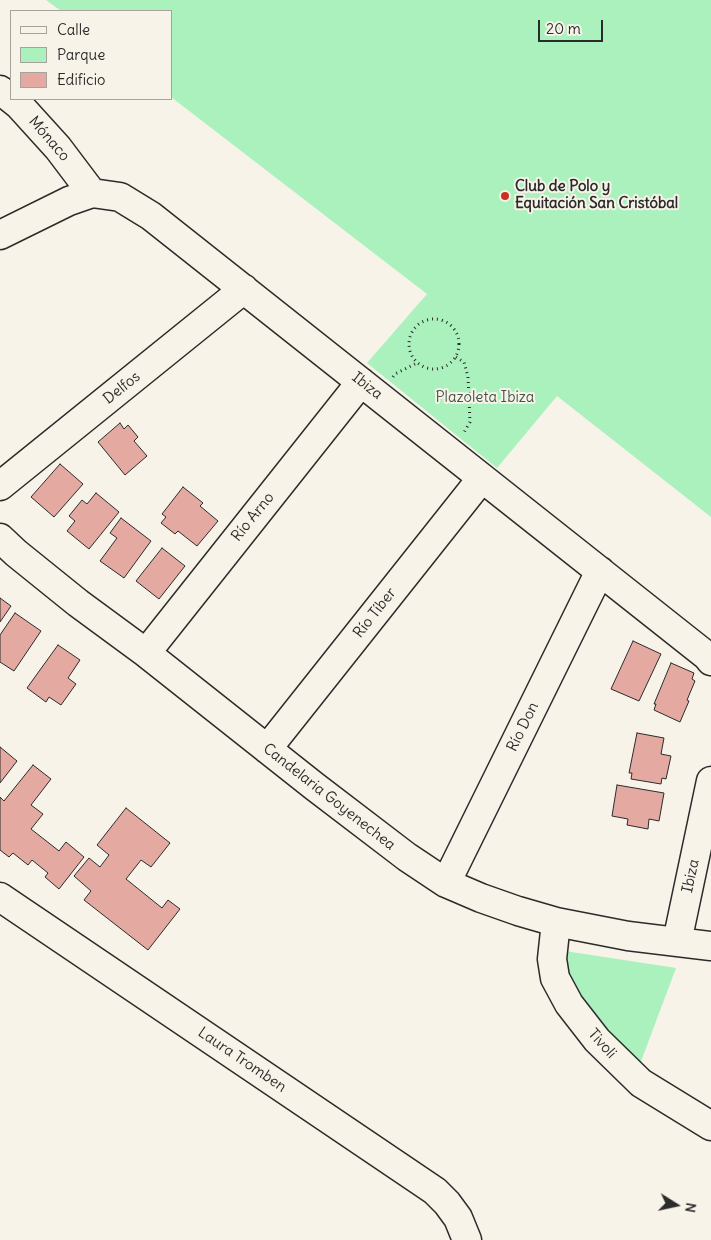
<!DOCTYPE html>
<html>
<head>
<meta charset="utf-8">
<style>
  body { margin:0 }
  #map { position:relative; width:711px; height:1240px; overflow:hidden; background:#f7f3e8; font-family:Delius,sans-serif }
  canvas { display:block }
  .legend { position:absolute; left:10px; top:10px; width:162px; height:90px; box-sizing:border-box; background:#f7f3e8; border:1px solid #a5a39c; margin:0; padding:6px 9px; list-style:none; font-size:15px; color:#2b2b2b }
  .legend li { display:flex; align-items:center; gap:10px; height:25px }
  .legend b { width:25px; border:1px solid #a5a39c }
  .north { position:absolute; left:651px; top:1180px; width:50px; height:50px; -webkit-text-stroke:4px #f7f3e8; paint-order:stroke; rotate:100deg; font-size:14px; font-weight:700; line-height:20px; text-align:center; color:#2b2b2b }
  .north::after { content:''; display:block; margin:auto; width:18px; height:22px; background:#2b2b2b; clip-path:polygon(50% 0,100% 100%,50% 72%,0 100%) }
  .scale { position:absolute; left:538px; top:20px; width:65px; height:22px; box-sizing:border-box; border:2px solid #2b2b2b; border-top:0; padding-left:6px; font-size:15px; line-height:18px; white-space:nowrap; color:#2b2b2b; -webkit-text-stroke:4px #f7f3e8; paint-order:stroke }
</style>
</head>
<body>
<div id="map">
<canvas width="711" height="1240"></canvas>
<ul class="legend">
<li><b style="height:6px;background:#f7f3e8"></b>Calle</li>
<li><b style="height:14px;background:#aaf1bd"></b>Parque</li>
<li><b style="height:14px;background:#e4aaa2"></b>Edificio</li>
</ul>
<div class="north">N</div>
<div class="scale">20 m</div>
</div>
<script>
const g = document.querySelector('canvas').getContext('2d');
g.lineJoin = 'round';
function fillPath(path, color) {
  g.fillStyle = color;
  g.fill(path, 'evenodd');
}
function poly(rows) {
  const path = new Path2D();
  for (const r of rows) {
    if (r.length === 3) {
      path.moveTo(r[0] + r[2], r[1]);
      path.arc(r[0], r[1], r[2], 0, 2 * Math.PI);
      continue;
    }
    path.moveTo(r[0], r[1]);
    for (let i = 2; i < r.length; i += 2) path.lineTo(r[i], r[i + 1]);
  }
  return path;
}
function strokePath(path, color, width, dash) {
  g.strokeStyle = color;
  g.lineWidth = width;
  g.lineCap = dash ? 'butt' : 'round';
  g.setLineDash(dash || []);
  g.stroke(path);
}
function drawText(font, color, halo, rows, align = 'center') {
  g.font = font + ' Delius,sans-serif';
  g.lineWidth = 4;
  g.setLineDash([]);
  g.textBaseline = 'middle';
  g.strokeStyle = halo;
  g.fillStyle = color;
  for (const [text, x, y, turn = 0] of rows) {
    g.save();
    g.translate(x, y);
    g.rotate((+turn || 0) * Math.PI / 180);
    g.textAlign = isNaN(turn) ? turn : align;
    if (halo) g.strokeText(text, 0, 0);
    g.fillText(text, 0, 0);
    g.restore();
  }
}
const green = poly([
  [46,0,711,0,711,517,557,396,497,468,367,363,427,294,171,97,171,11,61,11],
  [552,949,676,968,640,1064,579,1004]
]);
const building = poly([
  [120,423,124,429,128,425,138,437,134,441,147,456,125,475,98,442,120,423],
  [60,464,83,484,54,517,31,497,60,464],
  [183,487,203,503,200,506,218,521,197,546,178,531,175,534,161,523,166,517,162,514,183,487],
  [96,493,119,512,89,549,67,531,75,521,69,516,82,500,87,504,96,493],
  [121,518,151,541,124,578,100,561,117,538,110,533,121,518],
  [162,548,185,566,159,599,136,581,162,548],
  [0,598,11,606,0,622,0,598],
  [15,613,41,631,14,671,0,662,0,635,15,613],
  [633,641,661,654,639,701,611,689,633,641],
  [58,645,80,660,68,678,76,684,61,705,49,697,46,702,27,688,58,645],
  [671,663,694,673,692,679,695,681,687,700,689,701,680,722,654,710,656,704,654,704,671,663],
  [637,733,664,738,661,754,671,756,666,779,662,778,661,784,631,779,632,773,629,773,637,733],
  [0,747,17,761,0,783,0,747],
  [33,765,51,779,31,805,43,814,31,829,59,851,66,842,84,857,59,889,45,877,48,873,32,860,28,865,13,853,9,857,0,850,0,797,4,801,33,765],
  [617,785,664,793,659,821,649,819,648,829,627,825,628,819,612,816,617,785],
  [126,808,170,843,151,867,141,860,126,879,162,908,168,900,180,909,148,950,84,900,91,891,74,876,89,858,100,867,109,855,97,845,126,808]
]);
const path = poly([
  [434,344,25],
  [456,357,464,362,468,377,470,422,463,434],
  [393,377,395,374,417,363]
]);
const minor = poly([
  [0,90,19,105,58,148,92,193],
  [0,235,69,201,92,193,120,197,151,216,707,656,711,661],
  [0,486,244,289],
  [0,538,16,553,78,603,146,653,314,786,407,857,446,883,481,898,518,911,556,922,628,936,711,946],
  [146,653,361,382],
  [267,749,482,478],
  [446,883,600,571],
  [0,897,435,1191,447,1203,458,1218,467,1240],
  [556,922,552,959,555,978,569,1004,597,1040,641,1083,711,1126],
  [677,942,711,781]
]);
const markers = [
  [505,196,5,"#c8321e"]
];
const streetNames = [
  ["Mónaco",49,139,49],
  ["Ibiza",367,386,38],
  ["Delfos",122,388,-39],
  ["Río Arno",253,517,-51],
  ["Río Tíber",375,613,-52],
  ["Río Don",523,727,-64],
  ["Candelaria Goyenechea",329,797,38],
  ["Ibiza",691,876,-78],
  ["Tivoli",602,1044,48],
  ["Laura Tromben",242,1060,34]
];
const poiNames = [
  ["Club de Polo y",515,187],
  ["Equitación San Cristóbal",515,204]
];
const parkNames = [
  ["Plazoleta Ibiza",485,398]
];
fillPath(green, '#aaf1bd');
fillPath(building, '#e4aaa2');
strokePath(building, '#2b2b2b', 1);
strokePath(minor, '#2b2b2b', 31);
strokePath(path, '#2b2b2b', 3, [1, 4]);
strokePath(minor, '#f7f3e8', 28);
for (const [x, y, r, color] of markers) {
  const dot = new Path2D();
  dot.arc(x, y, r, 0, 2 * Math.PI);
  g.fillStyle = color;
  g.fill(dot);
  strokePath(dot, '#f7f3e8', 2);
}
drawText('15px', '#2b2b2b', '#f7f3e8', streetNames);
drawText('bold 15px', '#2b2b2b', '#f7f3e8', poiNames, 'left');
drawText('15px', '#445348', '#f7f3e8', parkNames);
</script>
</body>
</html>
